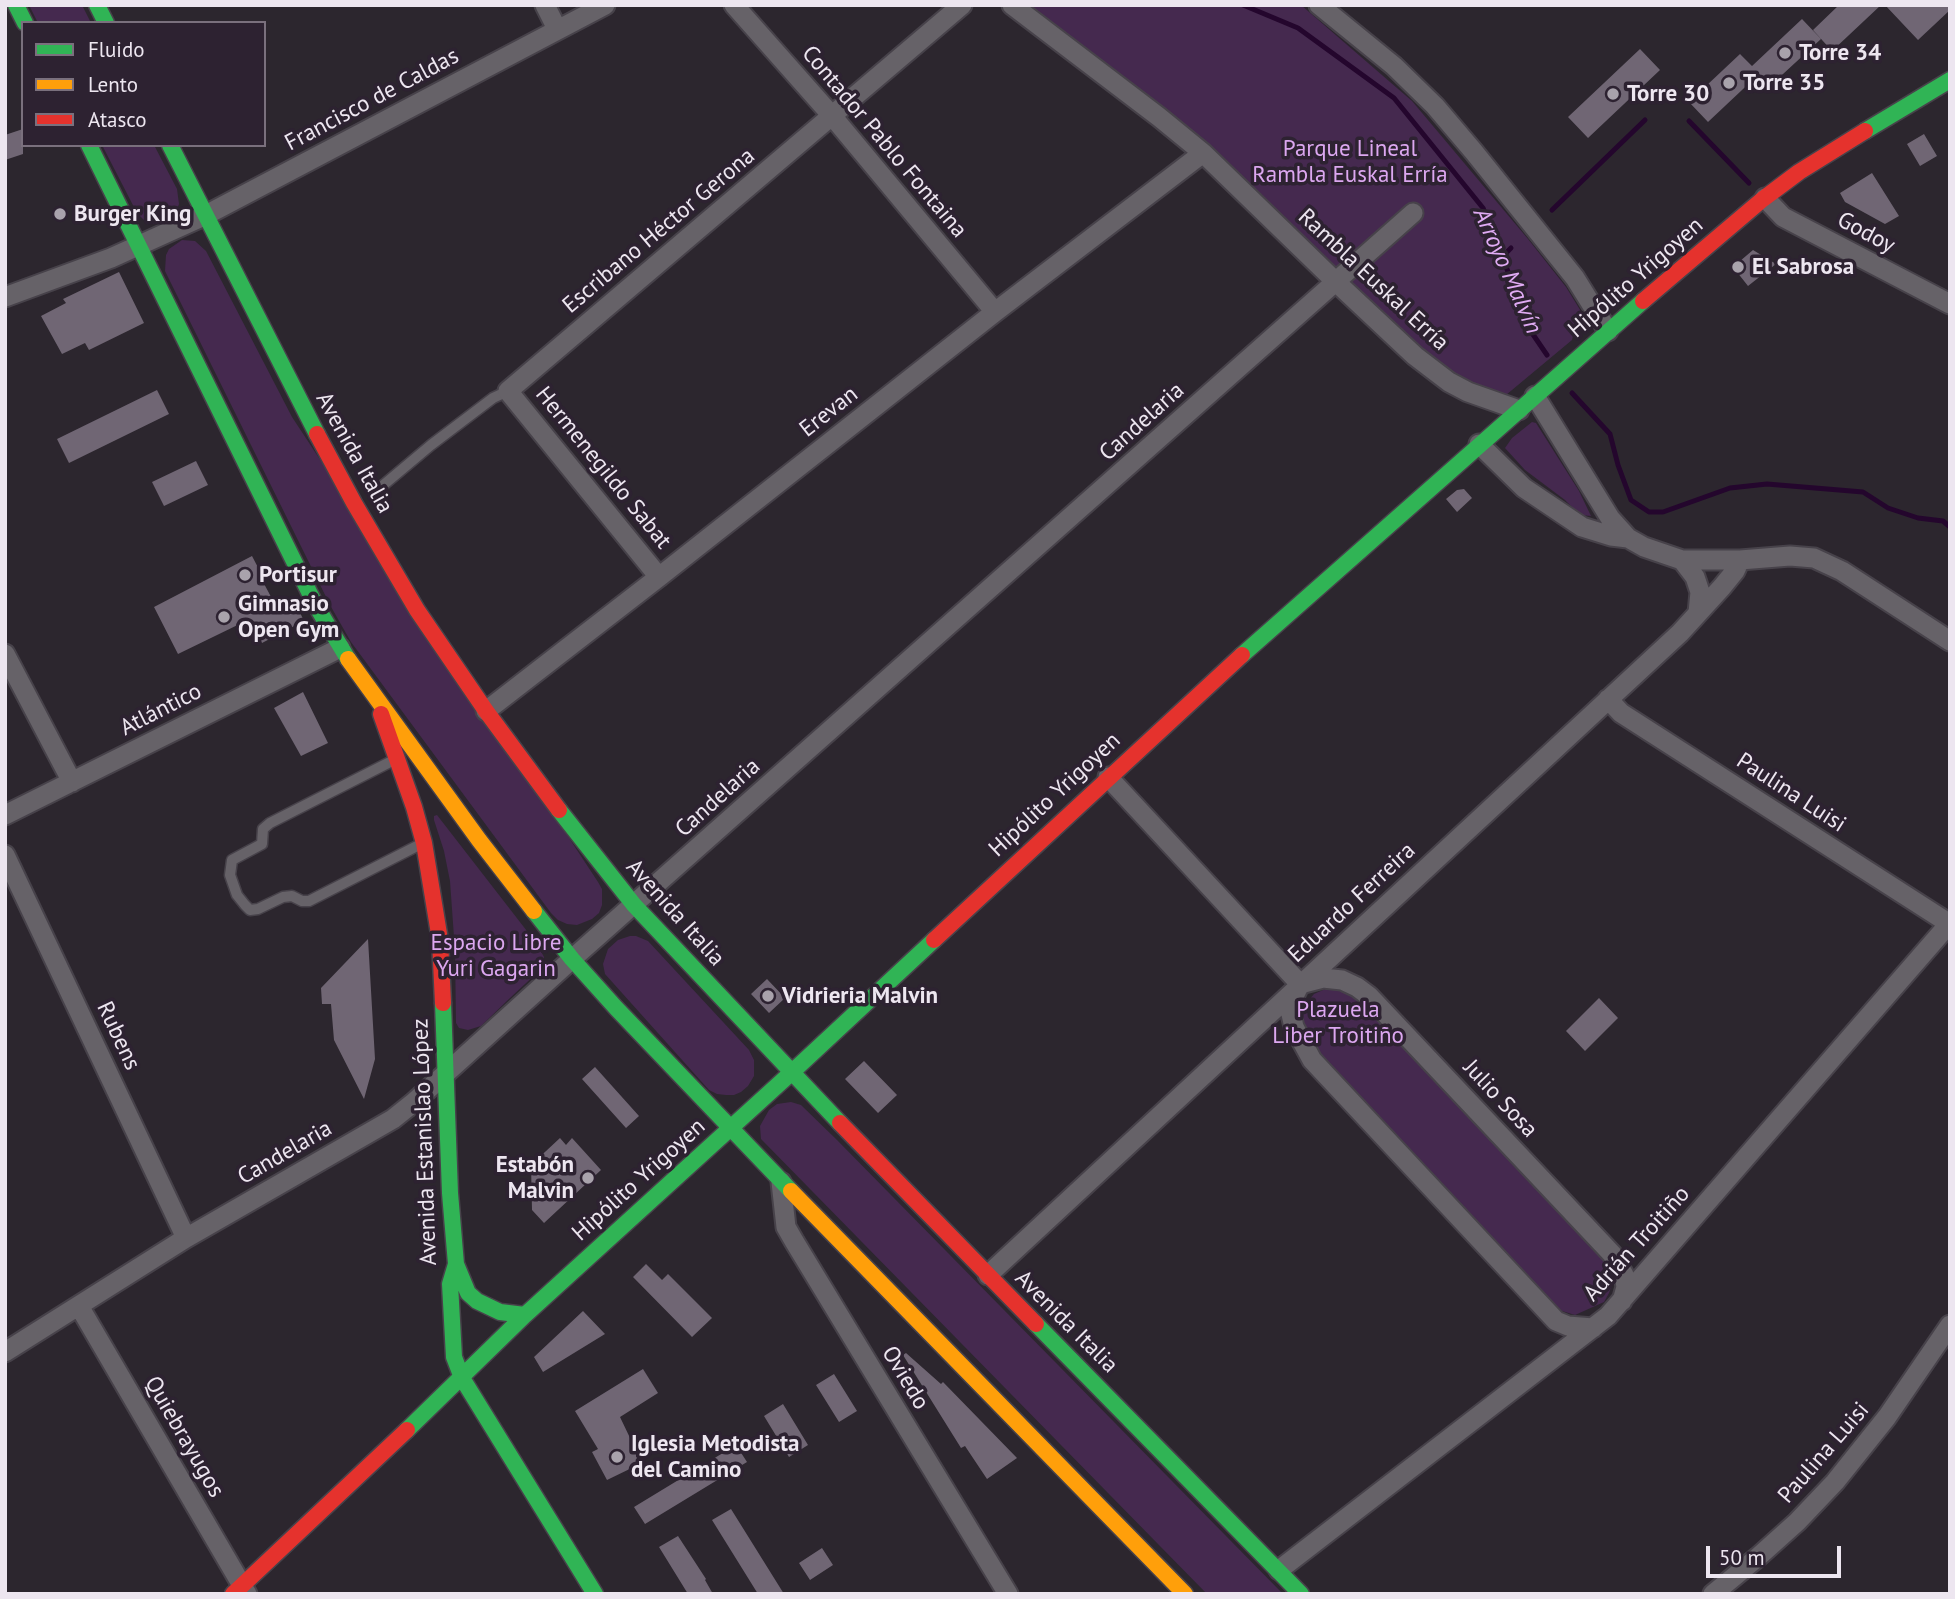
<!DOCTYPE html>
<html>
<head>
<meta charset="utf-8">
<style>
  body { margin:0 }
  #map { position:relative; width:1955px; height:1599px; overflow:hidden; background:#2c262e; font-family:"PT Sans",sans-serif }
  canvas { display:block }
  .frame { position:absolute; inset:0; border:7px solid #ede6f0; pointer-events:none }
  .legend { position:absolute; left:21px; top:21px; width:245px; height:126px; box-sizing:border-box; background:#2d2231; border:2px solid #7a707d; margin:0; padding:9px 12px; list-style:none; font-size:21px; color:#ede6f0 }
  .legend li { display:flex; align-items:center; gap:14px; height:35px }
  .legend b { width:35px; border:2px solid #7a707d }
  .scale { position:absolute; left:1706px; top:1546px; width:135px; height:32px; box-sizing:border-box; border:4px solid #ede6f0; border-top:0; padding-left:9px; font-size:21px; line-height:24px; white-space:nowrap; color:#ede6f0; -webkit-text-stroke:5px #2d2231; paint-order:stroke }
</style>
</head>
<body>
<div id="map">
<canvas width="1955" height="1599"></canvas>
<div class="frame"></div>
<ul class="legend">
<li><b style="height:9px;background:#30b455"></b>Fluido</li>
<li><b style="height:9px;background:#ff9f0a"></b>Lento</li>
<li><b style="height:9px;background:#e5322d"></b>Atasco</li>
</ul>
<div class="scale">50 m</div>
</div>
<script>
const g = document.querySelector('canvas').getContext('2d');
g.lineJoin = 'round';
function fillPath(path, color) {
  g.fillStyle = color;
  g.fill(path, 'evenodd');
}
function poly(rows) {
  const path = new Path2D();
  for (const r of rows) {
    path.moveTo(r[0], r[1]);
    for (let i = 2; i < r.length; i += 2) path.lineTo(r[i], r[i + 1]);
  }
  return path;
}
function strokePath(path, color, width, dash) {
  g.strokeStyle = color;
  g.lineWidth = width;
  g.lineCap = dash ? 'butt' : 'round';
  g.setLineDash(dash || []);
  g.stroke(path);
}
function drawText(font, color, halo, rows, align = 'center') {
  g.font = font + ' "PT Sans",sans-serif';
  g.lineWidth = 7;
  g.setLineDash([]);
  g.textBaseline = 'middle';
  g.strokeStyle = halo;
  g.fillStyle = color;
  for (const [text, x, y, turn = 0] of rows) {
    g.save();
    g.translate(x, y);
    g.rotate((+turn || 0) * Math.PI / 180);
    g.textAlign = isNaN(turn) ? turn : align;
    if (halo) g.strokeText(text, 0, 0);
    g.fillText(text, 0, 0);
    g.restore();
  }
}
const green = poly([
  [29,5,82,5,91,23,38,23],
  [1025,5,1301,5,1412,101,1528,239,1566,287,1582,313,1576,323,1572,340,1506,395,1486,391,1464,381,1400,332,1352,288,1221,156,1164,109],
  [102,145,154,145,177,189,179,204,176,212,172,218,162,223,155,224,144,220,137,213],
  [182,240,195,241,206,251,292,417,598,882,602,889,602,905,599,913,592,919,577,925,567,924,558,920,551,913,351,642,330,605,165,271,166,255,169,249],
  [1532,422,1536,423,1579,491,1591,516,1580,515,1565,500,1525,470,1505,448,1512,438],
  [437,815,537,944,544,957,543,965,540,970,510,998,481,1026,468,1030,459,1028,456,1023,455,951,450,881,444,851,434,820,434,816],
  [630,936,636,936,648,941,749,1050,754,1060,754,1076,748,1086,741,1092,734,1095,726,1095,717,1094,709,1090,605,974,603,964,608,949,618,940],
  [1334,985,1351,987,1598,1249,1611,1269,1613,1281,1609,1293,1604,1302,1575,1315,1562,1311,1549,1300,1313,1049,1297,1021,1301,1009,1314,994],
  [791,1102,801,1105,837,1140,1283,1594,1207,1594,761,1139,760,1126,769,1110,777,1104]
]);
const stream = poly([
  [1243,5,1298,28,1394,98,1483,208,1532,333,1547,355],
  [1689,121,1749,183],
  [1552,210,1645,120],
  [1502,257,1511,248],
  [1572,393,1610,434,1618,465,1631,500,1649,512,1663,512,1730,488,1767,484,1863,492,1888,508,1918,518,1943,521,1950,527]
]);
const building = poly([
  [1839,5,1881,5,1832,51,1813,30],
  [1885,5,1950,5,1950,10,1918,40],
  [1802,19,1821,39,1770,86,1759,74,1708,122,1689,102,1740,54,1752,66],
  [1640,49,1660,70,1588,138,1568,117],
  [23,129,23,154,5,160,5,135],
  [1924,134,1937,156,1920,166,1907,144],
  [1872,173,1899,216,1885,224,1845,202,1840,193],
  [1753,250,1776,264,1748,286,1733,267],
  [119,272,144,323,89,350,85,343,62,354,41,316,66,303,63,299],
  [157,390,169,414,69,463,57,439],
  [196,461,208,485,164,506,152,482],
  [1464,489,1472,498,1457,512,1446,499,1457,490],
  [252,556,264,579,262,580,277,608,294,600,304,621,262,643,250,619,178,654,154,607],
  [303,692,328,743,301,756,274,708],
  [368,939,375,1059,364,1099,334,1040,331,1004,322,1004,321,988],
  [767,979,785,998,769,1013,751,994],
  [1599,998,1618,1018,1585,1051,1566,1031],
  [864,1061,897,1095,878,1113,845,1079],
  [595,1067,639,1116,626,1128,582,1079],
  [560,1138,566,1145,572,1138,601,1170,544,1223,532,1210,531,1165],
  [646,1264,662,1280,668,1274,712,1318,692,1337,633,1277],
  [583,1311,605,1334,543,1372,534,1357],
  [906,1353,941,1384,943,1382,1017,1458,987,1479,965,1446,961,1448,903,1355],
  [643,1369,658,1393,620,1417,642,1463,607,1480,592,1452,598,1449,575,1411],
  [834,1374,857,1411,839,1422,816,1385],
  [783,1404,808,1445,789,1457,764,1416],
  [736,1445,747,1462,645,1524,634,1507],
  [731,1509,784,1594,758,1594,712,1520],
  [678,1536,706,1579,705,1580,713,1594,688,1594,659,1547],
  [822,1548,833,1565,810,1580,799,1563]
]);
const lane = poly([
  [381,487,431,445,493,398,508,391],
  [396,759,270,823,263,829,262,844,232,860,230,875,237,895,245,905,250,910,258,909,283,897,292,896,302,901,309,901,423,843]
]);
const street = poly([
  [545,5,557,29],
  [734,5,833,117,995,312],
  [1012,5,1159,117,1203,153,1336,282,1415,356,1449,382,1468,392,1519,410],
  [1319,5,1394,66,1435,106,1474,152,1575,278,1608,331],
  [1765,198,1783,217,1950,304],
  [5,297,111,258,206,215,605,5],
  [1535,396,1610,518,1628,538,1644,547,1682,560,1740,560,1790,556,1814,558,1842,571,1950,641],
  [1479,444,1524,488,1582,527,1611,536,1628,538],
  [1682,560,1695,577,1700,592,1698,613],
  [659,577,508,391,962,5],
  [5,654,72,782],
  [1608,699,1621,713,1950,924],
  [486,711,659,577,995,312,1203,153],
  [1108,777,1300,984],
  [5,815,340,648],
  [5,855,186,1238],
  [781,1182,786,1227,794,1241,1008,1594],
  [988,1275,1680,633,1722,587,1735,571,1740,560],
  [79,1306,247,1594],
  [1593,1328,1568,1326,1556,1321,1312,1060,1294,1027,1291,1014,1291,1002,1300,984,1323,978,1342,980,1357,987,1369,996,1612,1254,1624,1275,1626,1287,1622,1301],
  [5,1352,186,1238,393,1119,413,1103,572,959,1413,213],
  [1279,1570,1608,1316,1949,924],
  [1713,1594,1758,1557,1797,1522,1835,1482,1887,1417,1950,1325]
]);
const fast = poly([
  [16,5,25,23],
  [97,5,106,23],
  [1865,131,1950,80],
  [89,145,315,604,348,659],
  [170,145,317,434],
  [1242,655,1643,301],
  [559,810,634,905,840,1123],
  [534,911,572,959,616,1008,791,1191],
  [443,1003,450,1193,456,1264,450,1284,454,1357,462,1378,595,1594],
  [456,1264,468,1293,477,1301,500,1312,525,1315],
  [1036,1324,1301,1594],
  [407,1430,525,1315,791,1073,934,940]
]);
const slow = poly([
  [348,659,479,840,534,911],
  [791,1191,1185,1594]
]);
const jam = poly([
  [1643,301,1763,199,1799,172,1865,131],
  [317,434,354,503,417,610,486,711,559,810],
  [381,714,414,807,424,843,440,940,443,1003],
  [934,940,1242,655],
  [840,1123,1036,1324],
  [233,1594,407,1430]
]);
const markers = [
  [1785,53,7,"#a9a3ac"],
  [1729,83,7,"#a9a3ac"],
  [1613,94,7,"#a9a3ac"],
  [60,214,7,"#a9a3ac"],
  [1738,267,7,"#a9a3ac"],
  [245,575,7,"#a9a3ac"],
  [224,617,7,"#a9a3ac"],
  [768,996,7,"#a9a3ac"],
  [588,1178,7,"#a9a3ac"],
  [617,1457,7,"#a9a3ac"]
];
const poiNames = [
  ["Torre 34",1799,53],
  ["Torre 35",1743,83],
  ["Torre 30",1627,94],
  ["Burger King",74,214],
  ["El Sabrosa",1752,267],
  ["Portisur",259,575],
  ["Gimnasio",238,604],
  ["Open Gym",238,630],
  ["Vidrieria Malvin",782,996],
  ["Estabón",574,1165,"right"],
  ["Malvin",574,1191,"right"],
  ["Iglesia Metodista",631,1444],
  ["del Camino",631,1470]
];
const streetNames = [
  ["Francisco de Caldas",372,100,-28],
  ["Contador Pablo Fontaina",884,142,50],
  ["Escribano Héctor Gerona",659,231,-40],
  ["Godoy",1866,233,28],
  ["Hipólito Yrigoyen",1636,278,-41],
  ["Rambla Euskal Erría",1373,280,43],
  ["Erevan",829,412,-38],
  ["Candelaria",1142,422,-42],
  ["Avenida Italia",354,453,61],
  ["Hermenegildo Sabat",603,468,51],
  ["Atlántico",161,710,-27],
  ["Paulina Luisi",1791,793,33],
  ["Hipólito Yrigoyen",1055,795,-43],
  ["Candelaria",718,798,-42],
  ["Eduardo Ferreira",1352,903,-43],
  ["Avenida Italia",675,913,48],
  ["Rubens",118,1036,65],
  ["Julio Sosa",1500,1099,47],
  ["Avenida Estanislao López",425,1142,-92],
  ["Candelaria",285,1153,-30],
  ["Hipólito Yrigoyen",639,1180,-42],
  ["Adrián Troitiño",1637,1244,-48],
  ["Avenida Italia",1066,1322,45],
  ["Oviedo",905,1378,59],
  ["Quiebrayugos",184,1437,60],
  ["Paulina Luisi",1824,1453,-49]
];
const parkNames = [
  ["Parque Lineal",1350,149],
  ["Rambla Euskal Erría",1350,175],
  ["Espacio Libre",496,943],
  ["Yuri Gagarin",496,969],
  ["Plazuela",1338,1010],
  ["Liber Troitiño",1338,1036]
];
const waterNames = [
  ["Arroyo Malvín",1507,271,66]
];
fillPath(green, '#45294f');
strokePath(stream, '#24062d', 5);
fillPath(building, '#706674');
strokePath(lane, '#47424a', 13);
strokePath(street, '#47424a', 23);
strokePath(fast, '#47424a', 19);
strokePath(slow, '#47424a', 19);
strokePath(jam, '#47424a', 19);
strokePath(lane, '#666268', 10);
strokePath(street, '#666268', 19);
strokePath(fast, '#30b455', 16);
strokePath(slow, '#ff9f0a', 16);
strokePath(jam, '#e5322d', 16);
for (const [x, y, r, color] of markers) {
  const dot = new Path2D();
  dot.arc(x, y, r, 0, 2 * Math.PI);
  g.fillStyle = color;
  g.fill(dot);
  strokePath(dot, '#2d2231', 2.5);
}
drawText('bold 23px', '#ede6f0', '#2d2231', poiNames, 'left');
drawText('23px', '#ede6f0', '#2d2231', streetNames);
drawText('23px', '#dca7f0', '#2d2231', parkNames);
drawText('italic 24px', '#e0abf4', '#2d2231', waterNames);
</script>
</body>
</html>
